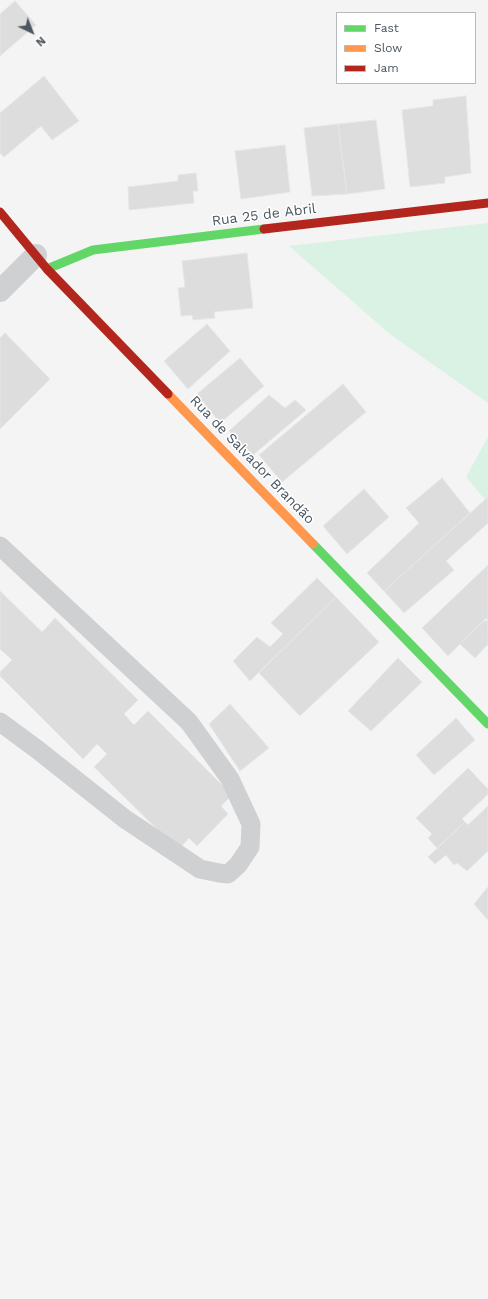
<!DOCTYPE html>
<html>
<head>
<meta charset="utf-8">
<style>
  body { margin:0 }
  #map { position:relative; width:488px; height:1299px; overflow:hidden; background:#f4f4f4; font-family:"Work Sans",sans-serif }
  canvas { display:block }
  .legend { position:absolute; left:336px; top:12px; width:140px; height:72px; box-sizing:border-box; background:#fff; border:1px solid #b7bbc0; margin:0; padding:5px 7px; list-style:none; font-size:12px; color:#4a5661 }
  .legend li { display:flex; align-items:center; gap:8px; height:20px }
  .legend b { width:20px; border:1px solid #b7bbc0 }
  .north { position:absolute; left:12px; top:12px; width:40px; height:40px; -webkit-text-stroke:3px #fff; paint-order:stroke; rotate:137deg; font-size:11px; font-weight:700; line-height:16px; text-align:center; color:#4a5661 }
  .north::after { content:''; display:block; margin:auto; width:14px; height:18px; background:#4a5661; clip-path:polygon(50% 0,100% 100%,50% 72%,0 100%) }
</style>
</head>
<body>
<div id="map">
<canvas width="488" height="1299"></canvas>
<ul class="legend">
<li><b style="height:5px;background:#63d668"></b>Fast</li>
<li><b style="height:5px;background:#ff974d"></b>Slow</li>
<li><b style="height:5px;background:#b3261e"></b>Jam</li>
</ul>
<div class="north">N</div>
</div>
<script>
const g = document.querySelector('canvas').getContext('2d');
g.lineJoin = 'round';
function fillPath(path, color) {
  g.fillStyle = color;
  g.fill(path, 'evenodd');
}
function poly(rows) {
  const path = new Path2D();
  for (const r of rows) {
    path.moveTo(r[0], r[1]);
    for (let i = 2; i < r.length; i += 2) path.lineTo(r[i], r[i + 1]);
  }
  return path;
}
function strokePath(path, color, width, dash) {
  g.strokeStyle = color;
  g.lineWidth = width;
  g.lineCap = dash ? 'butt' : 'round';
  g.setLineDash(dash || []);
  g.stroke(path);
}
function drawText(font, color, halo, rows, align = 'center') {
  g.font = font + ' "Work Sans",sans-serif';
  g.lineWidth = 3;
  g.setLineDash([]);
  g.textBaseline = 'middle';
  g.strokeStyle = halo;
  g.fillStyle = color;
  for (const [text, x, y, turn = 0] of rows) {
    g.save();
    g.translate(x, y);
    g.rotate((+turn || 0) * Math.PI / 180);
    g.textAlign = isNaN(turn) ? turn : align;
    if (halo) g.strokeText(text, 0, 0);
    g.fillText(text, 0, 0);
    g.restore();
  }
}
const green = poly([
  [488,223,488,403,391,335,289,246],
  [488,437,488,503,466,477]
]);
const building = poly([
  [15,1,36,25,0,56,0,14,15,1],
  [44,76,79,121,52,140,41,126,4,157,0,153,0,113,44,76],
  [466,96,471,173,445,177,445,183,410,187,402,110,433,106,433,100,466,96],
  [376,120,385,189,347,194,338,124,376,120],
  [338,124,347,194,312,196,304,128,338,124],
  [285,145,290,192,241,199,235,151,285,145],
  [196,173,198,191,193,191,194,203,129,210,128,187,178,181,178,175,196,173],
  [247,253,253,308,214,312,215,318,193,320,192,315,181,316,178,288,185,287,182,261,247,253],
  [207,324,230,351,188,389,164,361,207,324],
  [5,333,50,379,0,429,0,338,5,333],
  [240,358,264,386,220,423,197,394,240,358],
  [343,384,366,412,282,482,259,455,343,384],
  [269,395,285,408,295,400,306,410,253,455,229,431,269,395],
  [442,478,470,513,384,591,367,573,419,523,406,508,442,478],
  [364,489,389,517,347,554,323,526,364,489],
  [488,497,488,523,446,561,454,570,404,613,384,591,488,497],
  [488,565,488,621,486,618,448,656,422,628,488,565],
  [317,578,336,597,250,681,233,661,257,637,270,647,283,634,271,623,317,578],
  [0,591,42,632,55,618,138,700,124,714,134,725,148,711,232,795,221,806,228,814,197,846,189,838,178,850,94,767,107,754,97,744,83,759,0,676,0,672,12,660,0,649,0,591],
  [336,597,379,642,300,716,259,673,336,597],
  [484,621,488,621,488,646,487,645,475,658,460,644,484,621],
  [398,658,422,682,371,731,348,711,398,658],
  [230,704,269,748,240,771,209,724,230,704],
  [456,718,475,740,434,775,416,755,456,718],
  [468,768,488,789,488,794,462,819,465,822,437,848,428,838,432,834,416,818,468,768],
  [488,806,488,851,467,871,457,863,454,865,446,855,435,864,428,857,465,822,468,825,488,806],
  [488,887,488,920,474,904,488,887]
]);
const lane = poly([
  [0,546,189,722,230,779,251,824,250,847,238,865,228,874,219,873,200,869,125,819,38,750,0,722]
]);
const street = poly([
  [0,291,36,255]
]);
const fast = poly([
  [47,269,93,250,264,229],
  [313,544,488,724]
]);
const slow = poly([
  [168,394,313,544]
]);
const jam = poly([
  [0,212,47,269,168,394],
  [264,229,488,203]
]);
const streetNames = [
  ["Rua 25 de Abril",264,215,-7],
  ["Rua de Salvador Brandão",252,460,46]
];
fillPath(green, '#d9f2e3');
fillPath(building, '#ddddde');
strokePath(building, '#e5e6e7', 1);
strokePath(lane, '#ced0d2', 19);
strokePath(street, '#ced0d2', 22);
strokePath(fast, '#63d668', 9);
strokePath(slow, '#ff974d', 9);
strokePath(jam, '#b3261e', 9);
drawText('14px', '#4a5661', '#fff', streetNames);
</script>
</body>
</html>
